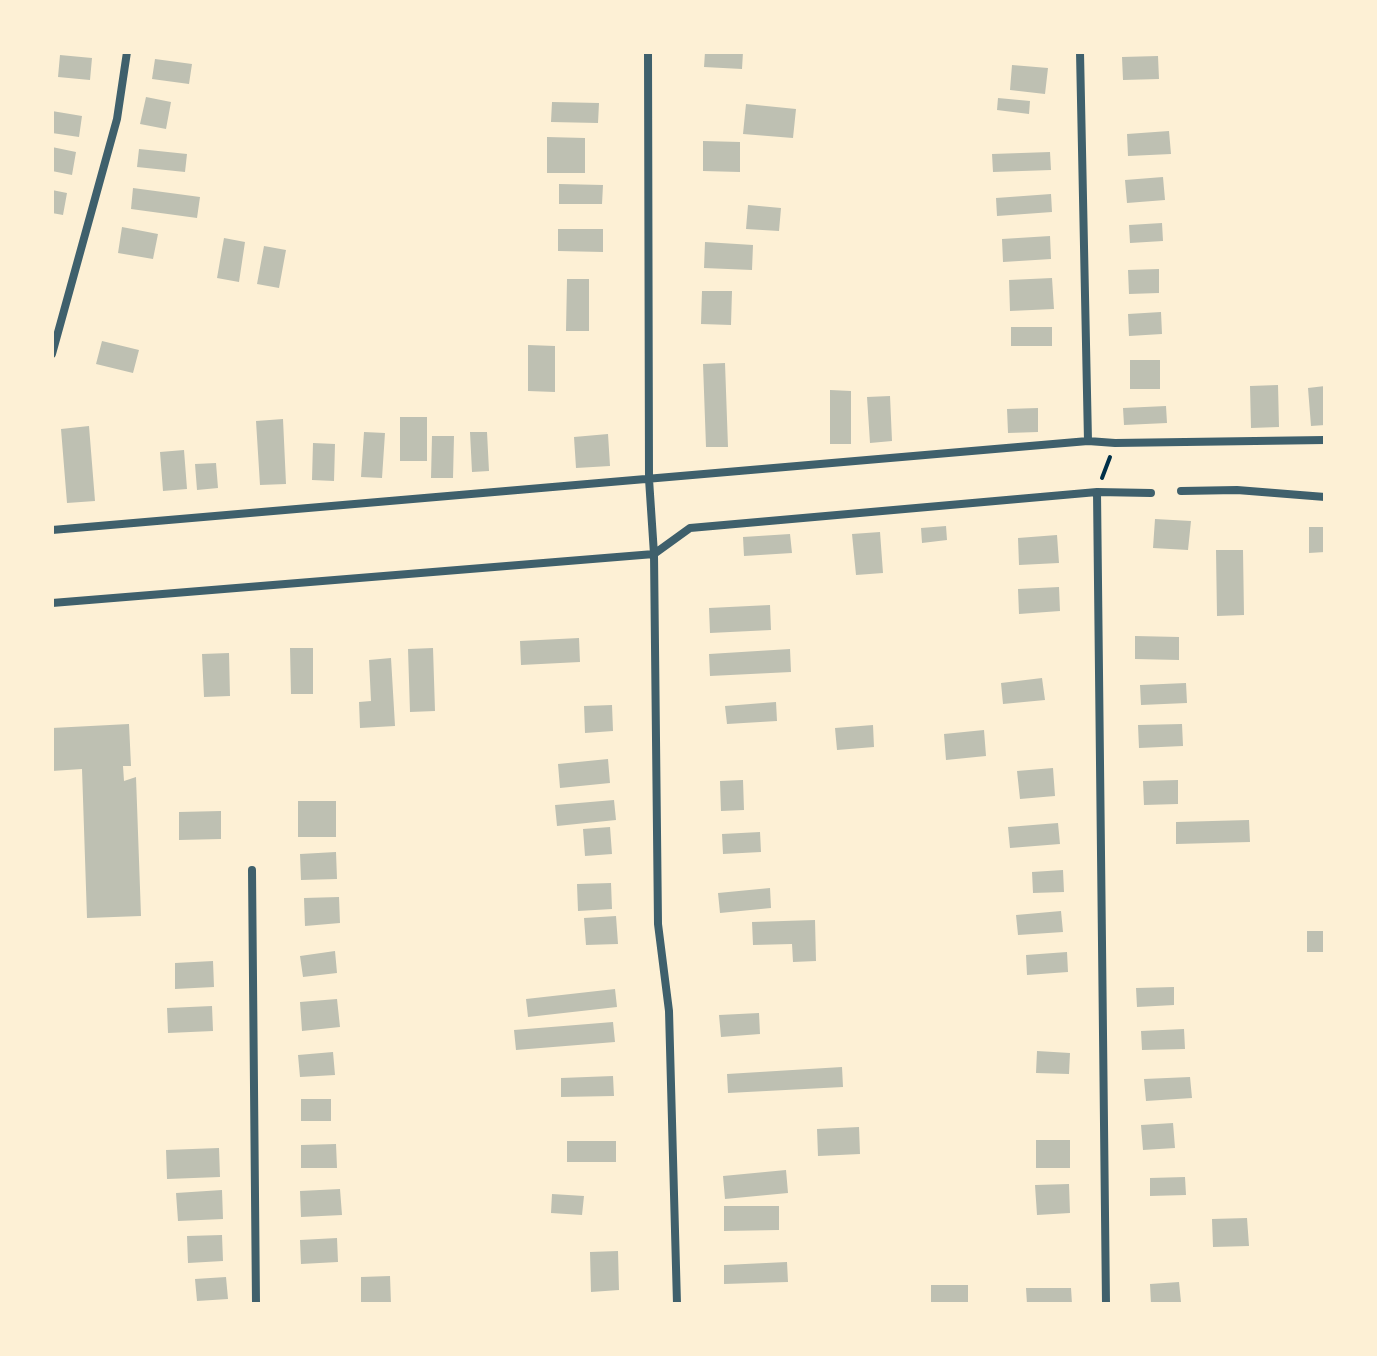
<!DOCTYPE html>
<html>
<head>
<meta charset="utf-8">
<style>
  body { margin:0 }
  #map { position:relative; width:1377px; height:1356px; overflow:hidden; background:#fdf0d5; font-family:Manrope,sans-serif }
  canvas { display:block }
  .frame { position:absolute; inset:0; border:54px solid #fdf0d5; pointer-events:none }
</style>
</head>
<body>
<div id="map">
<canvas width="1377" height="1356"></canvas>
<div class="frame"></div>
</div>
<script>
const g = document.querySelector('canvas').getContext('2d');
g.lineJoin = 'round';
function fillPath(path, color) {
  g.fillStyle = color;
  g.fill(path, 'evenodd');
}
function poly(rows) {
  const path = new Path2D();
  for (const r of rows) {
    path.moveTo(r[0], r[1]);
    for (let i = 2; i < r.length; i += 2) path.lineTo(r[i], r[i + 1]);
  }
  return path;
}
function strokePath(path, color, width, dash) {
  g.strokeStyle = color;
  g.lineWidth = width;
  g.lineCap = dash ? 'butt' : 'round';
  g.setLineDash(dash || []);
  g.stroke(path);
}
const building = poly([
  [705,52,743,52,742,69,704,67],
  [60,55,92,58,90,80,58,77],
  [1158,56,1159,79,1123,80,1122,57],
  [155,59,192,64,189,84,152,79],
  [1012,65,1048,68,1045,94,1010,90],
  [146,97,171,102,166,129,140,124],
  [998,98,1030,101,1029,114,997,110],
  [552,102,599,103,598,123,551,122],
  [746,104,796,109,793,138,743,134],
  [52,111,82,116,79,137,52,133],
  [1169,131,1171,154,1128,156,1127,134],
  [547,137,585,138,585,173,547,173],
  [703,141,740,142,740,172,703,171],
  [52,147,76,152,72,175,52,171],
  [139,149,187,154,185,172,137,167],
  [1050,152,1051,170,993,172,992,154],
  [1163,177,1165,200,1127,203,1125,180],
  [559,184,603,185,602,204,559,204],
  [133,188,200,197,197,218,131,209],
  [52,190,67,193,63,215,52,213],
  [1051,194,1052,212,997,216,996,198],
  [748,205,781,208,779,231,746,229],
  [1162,223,1163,241,1130,243,1129,225],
  [122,227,158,234,153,259,118,253],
  [558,229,603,229,603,252,558,251],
  [1050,236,1051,259,1003,262,1002,239],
  [224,238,245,242,239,282,217,278],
  [705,242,753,245,752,270,704,268],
  [264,246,286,250,279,288,257,284],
  [1159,269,1159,293,1129,294,1128,270],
  [1052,278,1054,309,1010,311,1009,280],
  [567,279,589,279,589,331,566,331],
  [702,291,732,291,731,325,701,324],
  [1161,312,1162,334,1129,336,1128,314],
  [1011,327,1052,327,1052,346,1011,346],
  [102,341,139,350,133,373,96,364],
  [528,345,555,346,555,392,528,391],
  [1130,360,1160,360,1160,389,1130,389],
  [725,363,728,447,706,447,703,364],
  [1278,385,1279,427,1251,428,1250,386],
  [1325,386,1325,425,1311,426,1308,388],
  [830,390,851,391,851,444,830,444],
  [890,396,892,441,870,443,867,397],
  [1166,406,1167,423,1124,425,1123,408],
  [1038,408,1038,432,1008,433,1007,409],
  [400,417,427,417,427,461,400,461],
  [283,419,286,484,260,485,256,421],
  [89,426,95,501,67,503,61,429],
  [364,432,385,433,382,478,361,477],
  [470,432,487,432,489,471,472,472],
  [608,434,610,466,576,468,574,437],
  [432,436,454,436,453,478,431,478],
  [313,443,335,444,334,481,312,480],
  [184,450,187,489,163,491,160,452],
  [216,463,218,488,197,490,195,464],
  [1155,519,1191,521,1188,550,1153,548],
  [946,526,947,540,922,543,921,528],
  [1309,527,1325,527,1325,552,1309,553],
  [880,532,883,573,856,575,852,534],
  [790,534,792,553,744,556,743,537],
  [1057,535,1059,563,1019,565,1018,538],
  [1216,550,1243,550,1244,615,1217,616],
  [1059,587,1060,611,1019,614,1018,589],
  [770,605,771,630,710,633,709,608],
  [1135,636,1179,637,1179,660,1135,659],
  [579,638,580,662,521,665,520,641],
  [290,648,313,648,313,694,291,694],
  [433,648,435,711,410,712,408,649],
  [790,649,791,672,710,676,709,654],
  [229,653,230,696,204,697,202,654],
  [391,658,395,726,360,728,359,702,371,701,369,660],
  [1042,678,1045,700,1003,704,1001,683],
  [1186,683,1187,703,1141,705,1140,685],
  [776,702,777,721,727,724,725,706],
  [612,705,613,731,585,733,584,706],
  [129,724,131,766,123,766,124,781,136,777,141,916,87,918,82,769,52,771,52,728],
  [1182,724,1183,746,1139,748,1138,725],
  [873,725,874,747,837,750,835,728],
  [984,730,986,756,946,760,944,734],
  [608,759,610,783,560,788,558,764],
  [1053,768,1055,796,1020,799,1017,771],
  [743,780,744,810,721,811,720,781],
  [1178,780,1178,804,1144,805,1143,781],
  [614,800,616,820,557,826,555,805],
  [298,801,336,801,336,837,298,837],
  [221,811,221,839,179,840,179,812],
  [1249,820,1250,842,1176,844,1176,822],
  [1058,823,1060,844,1010,848,1008,827],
  [610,827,612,854,585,856,583,829],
  [760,832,761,852,723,854,722,834],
  [336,852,337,879,301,880,300,854],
  [1063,870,1064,892,1033,893,1032,872],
  [611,883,612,909,578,911,577,884],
  [770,888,771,908,720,913,718,893],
  [339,897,340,923,305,926,304,898],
  [1061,911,1063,932,1018,935,1016,915],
  [616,916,618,944,586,945,584,918],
  [815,920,816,961,793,962,792,944,753,945,752,922],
  [1307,931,1325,931,1325,952,1307,952],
  [335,951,337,973,303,977,300,956],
  [1067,952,1068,972,1027,975,1026,955],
  [213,961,214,987,175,989,175,963],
  [1174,987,1174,1005,1137,1007,1136,988],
  [615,989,617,1007,528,1017,526,999],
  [337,999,340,1027,302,1031,300,1002],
  [212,1006,213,1031,168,1033,167,1008],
  [759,1013,760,1034,721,1037,719,1015],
  [613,1022,615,1042,516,1050,514,1030],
  [1184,1029,1185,1049,1142,1050,1141,1031],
  [1037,1051,1070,1053,1069,1074,1036,1073],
  [333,1052,335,1075,300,1077,298,1055],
  [842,1067,843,1087,728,1093,727,1074],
  [613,1076,614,1096,561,1097,561,1078],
  [1190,1077,1192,1098,1146,1101,1144,1079],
  [301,1099,331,1099,331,1121,301,1121],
  [1173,1123,1175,1148,1143,1150,1141,1125],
  [859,1127,860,1154,818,1156,817,1129],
  [1036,1140,1070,1140,1070,1168,1036,1168],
  [567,1141,616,1141,616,1162,567,1162],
  [336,1144,337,1168,301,1168,301,1145],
  [219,1148,220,1177,167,1179,166,1150],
  [786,1170,788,1193,725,1199,723,1176],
  [1185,1177,1186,1195,1150,1196,1150,1178],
  [1069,1184,1070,1213,1037,1215,1035,1185],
  [340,1189,342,1215,301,1217,300,1191],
  [222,1190,223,1219,178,1221,176,1193],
  [552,1194,584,1196,582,1215,551,1213],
  [724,1206,779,1206,779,1230,724,1231],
  [1247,1218,1249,1246,1213,1247,1212,1219],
  [222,1235,223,1261,188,1263,187,1236],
  [337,1238,338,1262,301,1264,300,1240],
  [618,1251,619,1290,591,1292,590,1252],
  [787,1262,788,1282,724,1284,724,1265],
  [390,1276,391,1304,361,1304,361,1277],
  [226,1277,228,1299,197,1301,195,1279],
  [1179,1282,1181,1302,1151,1304,1150,1284],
  [931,1285,968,1285,968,1304,931,1304],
  [1026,1288,1071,1288,1072,1304,1027,1304]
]);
const path = poly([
  [1102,478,1110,457]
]);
const minor = poly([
  [648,52,649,479,654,554,658,924,669,1011,677,1304],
  [1080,52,1088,441],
  [52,354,117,119,127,52],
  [1181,491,1237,490,1325,497],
  [1097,492,1106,1304],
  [52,530,1088,441,1115,443,1325,440],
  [52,603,654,554,690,528,1097,492,1151,493],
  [252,870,256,1304]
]);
fillPath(building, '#bec0b2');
strokePath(path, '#003049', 4);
strokePath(minor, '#3f606c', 8);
</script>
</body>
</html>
